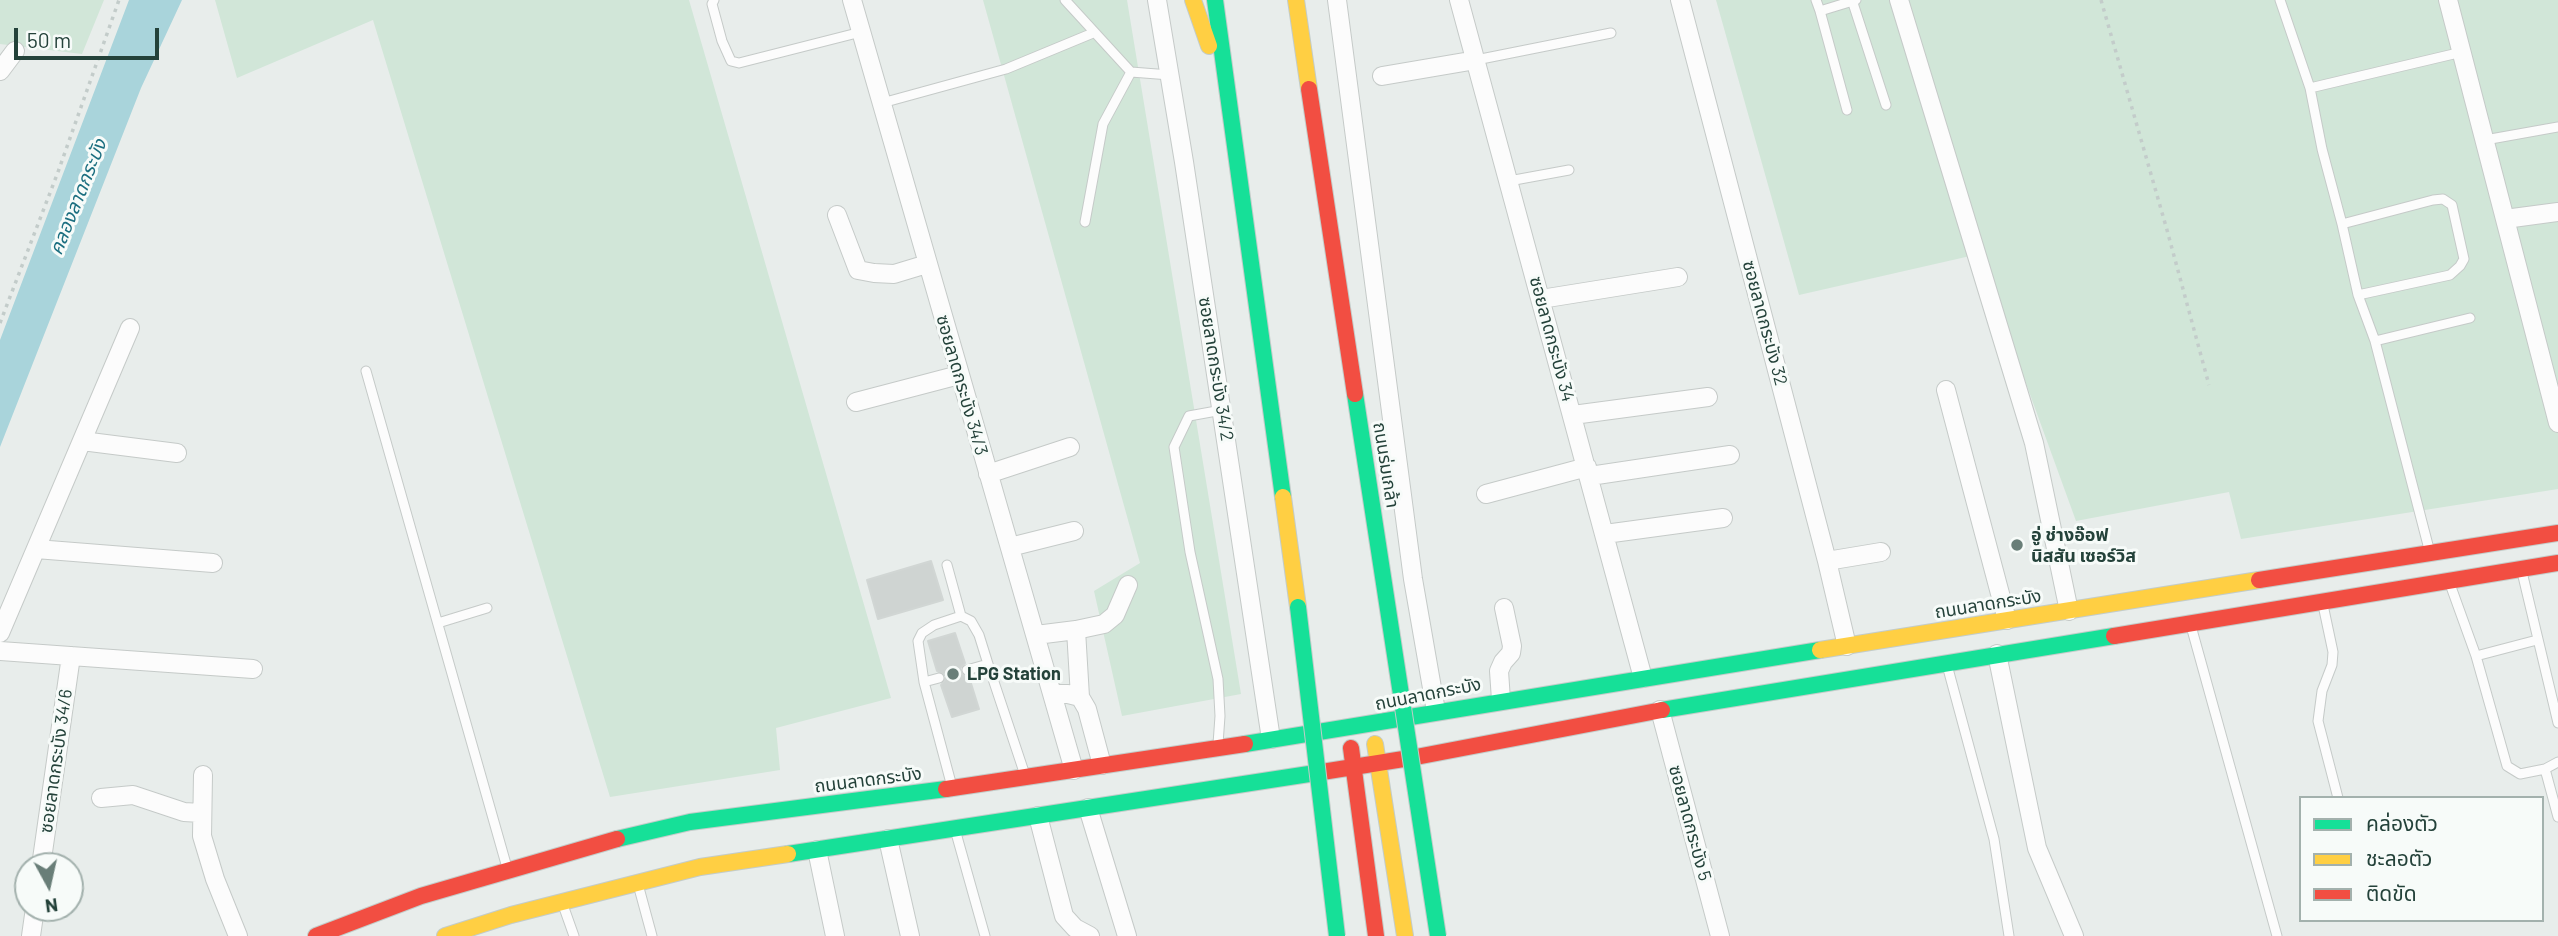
<!DOCTYPE html>
<html>
<head>
<meta charset="utf-8">
<style>
  body { margin:0 }
  #map { position:relative; width:2558px; height:936px; overflow:hidden; background:#e8edeb; font-family:Barlow,"Noto Sans Thai",sans-serif }
  canvas { display:block }
  .legend { position:absolute; left:2299px; top:796px; width:245px; height:126px; box-sizing:border-box; background:#f7fbf9; border:2px solid #a3b1ad; margin:0; padding:9px 12px; list-style:none; font-size:21px; color:#24423a }
  .legend li { display:flex; align-items:center; gap:14px; height:35px }
  .legend b { width:35px; border:2px solid #a3b1ad }
  .north { position:absolute; left:14px; top:852px; width:70px; height:70px; box-sizing:border-box; background:#f7fbf9; border:2px solid #a3b1ad; border-radius:50%; rotate:172deg; font-size:19px; font-weight:700; line-height:28px; text-align:center; color:#24423a }
  .north::after { content:''; display:block; margin:auto; width:24px; height:32px; background:#697e78; clip-path:polygon(50% 0,100% 100%,50% 72%,0 100%) }
  .scale { position:absolute; left:14px; top:28px; width:145px; height:32px; box-sizing:border-box; border:4px solid #24423a; border-top:0; padding-left:9px; font-size:21px; line-height:24px; white-space:nowrap; color:#24423a; -webkit-text-stroke:5px #f7fbf9; paint-order:stroke }
</style>
</head>
<body>
<div id="map">
<canvas width="2558" height="936"></canvas>
<ul class="legend">
<li><b style="height:9px;background:#16e098"></b>คล่องตัว</li>
<li><b style="height:9px;background:#ffcf43"></b>ชะลอตัว</li>
<li><b style="height:9px;background:#f24e42"></b>ติดขัด</li>
</ul>
<div class="north">N</div>
<div class="scale">50 m</div>
</div>
<script>
const g = document.querySelector('canvas').getContext('2d');
g.lineJoin = 'round';
function fillPath(path, color) {
  g.fillStyle = color;
  g.fill(path, 'evenodd');
}
function poly(rows) {
  const path = new Path2D();
  for (const r of rows) {
    path.moveTo(r[0], r[1]);
    for (let i = 2; i < r.length; i += 2) path.lineTo(r[i], r[i + 1]);
  }
  return path;
}
function strokePath(path, color, width, dash) {
  g.strokeStyle = color;
  g.lineWidth = width;
  g.lineCap = dash ? 'butt' : 'round';
  g.setLineDash(dash || []);
  g.stroke(path);
}
function drawText(font, color, halo, rows, align = 'center') {
  g.font = font + ' Barlow,"Noto Sans Thai",sans-serif';
  g.lineWidth = 6;
  g.setLineDash([]);
  g.textBaseline = 'middle';
  g.strokeStyle = halo;
  g.fillStyle = color;
  for (const [text, x, y, turn = 0] of rows) {
    g.save();
    g.translate(x, y);
    g.rotate((+turn || 0) * Math.PI / 180);
    g.textAlign = isNaN(turn) ? turn : align;
    if (halo) g.strokeText(text, 0, 0);
    g.fillText(text, 0, 0);
    g.restore();
  }
}
const green = poly([
  [0,0,104,0,82,54,0,44],
  [215,0,689,0,891,698,776,728,780,770,610,797,373,20,237,78],
  [983,0,1127,0,1241,694,1122,716,1094,591,1140,563],
  [1716,0,2558,0,2558,489,2241,539,2229,492,2076,521,1979,254,1799,295]
]);
const water = poly([
  [129,0,182,0,141,88,0,447,0,340]
]);
const building = poly([
  [931,561,943,600,878,619,867,580,931,561],
  [955,633,965,663,960,668,961,673,965,677,969,677,979,709,952,717,941,685,945,680,946,676,937,671,928,641,955,633]
]);
const path = poly([
  [2101,0,2167,230,2209,385],
  [0,323,58,172,119,0]
]);
const lane = poly([
  [714,0,712,4,722,41,731,61,739,63,861,32],
  [1065,0,1131,72,1170,75],
  [1816,0,1820,11],
  [1852,0,1886,105],
  [2280,0,2310,88,2322,149,2342,224,2358,295,2375,341,2429,549],
  [1476,60,1611,33],
  [2310,88,2462,52],
  [882,103,1006,69,1093,33],
  [1847,110,1820,11,1856,0],
  [2485,140,2558,127],
  [1509,181,1569,170],
  [1085,222,1103,124,1131,72],
  [2342,224,2433,200,2443,199,2452,205,2464,259,2460,266,2450,275,2358,295],
  [2375,341,2470,318],
  [366,371,506,864],
  [947,565,961,616],
  [2522,572,2558,723],
  [2450,584,2476,656,2507,766,2520,774,2545,769,2558,762],
  [2323,605,2333,652,2332,665,2322,691,2318,721,2338,798],
  [438,623,487,608],
  [2191,626,2277,936],
  [2476,656,2537,640],
  [1947,665,1994,839,2009,936],
  [967,670,988,664,1025,775],
  [939,678,924,682,951,783],
  [924,682,918,641,922,633,934,625,961,616,971,621,979,635,988,664],
  [1218,744,1220,716,1218,679,1190,552,1174,447,1189,416,1222,410],
  [2545,769,2558,817],
  [956,833,985,936],
  [639,888,652,936],
  [563,905,574,936]
]);
const street = poly([
  [852,0,1074,770],
  [1157,0,1184,162,1271,739],
  [1337,0,1413,579,1436,711],
  [1459,0,1643,678],
  [1680,0,1827,561,1847,646],
  [1899,0,2034,443,2069,611],
  [2448,0,2558,423],
  [0,71,15,51],
  [1382,76,1476,60],
  [837,215,858,270,874,273,894,274,927,264],
  [2505,219,2558,212],
  [1541,299,1678,277],
  [1946,390,2007,620],
  [856,402,959,375],
  [1573,415,1708,397],
  [82,441,177,453],
  [988,474,1070,447],
  [1590,476,1730,455],
  [1486,494,1587,467],
  [1605,534,1723,518],
  [1010,547,1074,531],
  [36,549,213,563],
  [1827,561,1881,552],
  [1076,630,1080,697],
  [0,633,130,328],
  [1036,635,1076,630,1104,624,1115,615,1128,585],
  [0,651,253,669],
  [1997,654,2037,848,2074,936],
  [1053,694,1068,694,1080,697,1087,709,1102,765],
  [1501,700,1499,671,1503,662,1511,653,1512,646,1504,608],
  [1660,710,1720,936],
  [203,775,202,836,215,879,238,936],
  [101,798,133,795,184,812,201,813],
  [1088,808,1127,936],
  [1038,816,1064,916,1075,928,1090,936],
  [888,839,910,936],
  [817,850,835,936],
  [41,866,71,656],
  [31,936,35,908]
]);
const fast = poly([
  [1215,0,1283,497],
  [1662,710,2114,636],
  [1245,744,1820,650],
  [617,839,690,822,946,789],
  [788,854,1322,772]
]);
const slow = poly([
  [1193,0,1209,46],
  [1296,0,1309,89],
  [1283,497,1298,607],
  [1820,650,2259,580],
  [1375,744,1405,936],
  [445,936,511,915,700,867,788,854]
]);
const jam = poly([
  [2259,580,2558,533],
  [2114,636,2558,563],
  [1351,748,1376,936],
  [1322,772,1416,757,1662,710],
  [946,789,1245,744],
  [316,936,421,896,617,839]
]);
const fastBridge = poly([
  [1355,394,1438,936],
  [1298,607,1337,936]
]);
const jamBridge = poly([
  [1309,89,1355,394]
]);
const markers = [
  [2017,545,7,"#697e78"],
  [953,674,7,"#697e78"]
];
const streetNames = [
  ["ซอยลาดกระบัง 32",1765,323,75],
  ["ซอยลาดกระบัง 34",1552,339,75],
  ["ซอยลาดกระบัง 34/2",1216,369,81],
  ["ซอยลาดกระบัง 34/3",962,385,74],
  ["ถนนร่มเกล้า",1386,465,81],
  ["ถนนลาดกระบัง",1988,604,-9],
  ["ถนนลาดกระบัง",1428,694,-11],
  ["ซอยลาดกระบัง 34/6",56,761,-82],
  ["ถนนลาดกระบัง",868,780,-7],
  ["ซอยลาดกระบัง 5",1690,823,75]
];
const poiNames = [
  ["อู่ ช่างอ๊อฟ",2031,535],
  ["นิสสัน เซอร์วิส",2031,556],
  ["LPG Station",967,674]
];
const waterNames = [
  ["คลองลาดกระบัง",78,197,-68]
];
fillPath(green, '#d1e6d8');
fillPath(water, '#a9d4db');
fillPath(building, '#cfd4d2');
strokePath(building, '#d1d6d4', 2);
strokePath(lane, '#c5cac8', 11);
strokePath(street, '#c5cac8', 20);
strokePath(fast, '#c3ccc9', 18);
strokePath(slow, '#c3ccc9', 18);
strokePath(jam, '#c3ccc9', 18);
strokePath(path, '#c3ccca', 3.5, [3.5, 5]);
strokePath(lane, '#fcfcfc', 9);
strokePath(street, '#fcfcfc', 18);
strokePath(fast, '#16e098', 16);
strokePath(slow, '#ffcf43', 16);
strokePath(jam, '#f24e42', 16);
strokePath(fastBridge, '#c3ccc9', 18, []);
strokePath(jamBridge, '#c3ccc9', 18, []);
strokePath(fastBridge, '#16e098', 16);
strokePath(jamBridge, '#f24e42', 16);
for (const [x, y, r, color] of markers) {
  const dot = new Path2D();
  dot.arc(x, y, r, 0, 2 * Math.PI);
  g.fillStyle = color;
  g.fill(dot);
  strokePath(dot, '#f7fbf9', 2.5);
}
drawText('18px', '#24423a', '#f7fbf9', streetNames);
drawText('bold 18px', '#24423a', '#f7fbf9', poiNames, 'left');
drawText('italic 19px', '#1c6f80', '#f7fbf9', waterNames);
</script>
</body>
</html>
